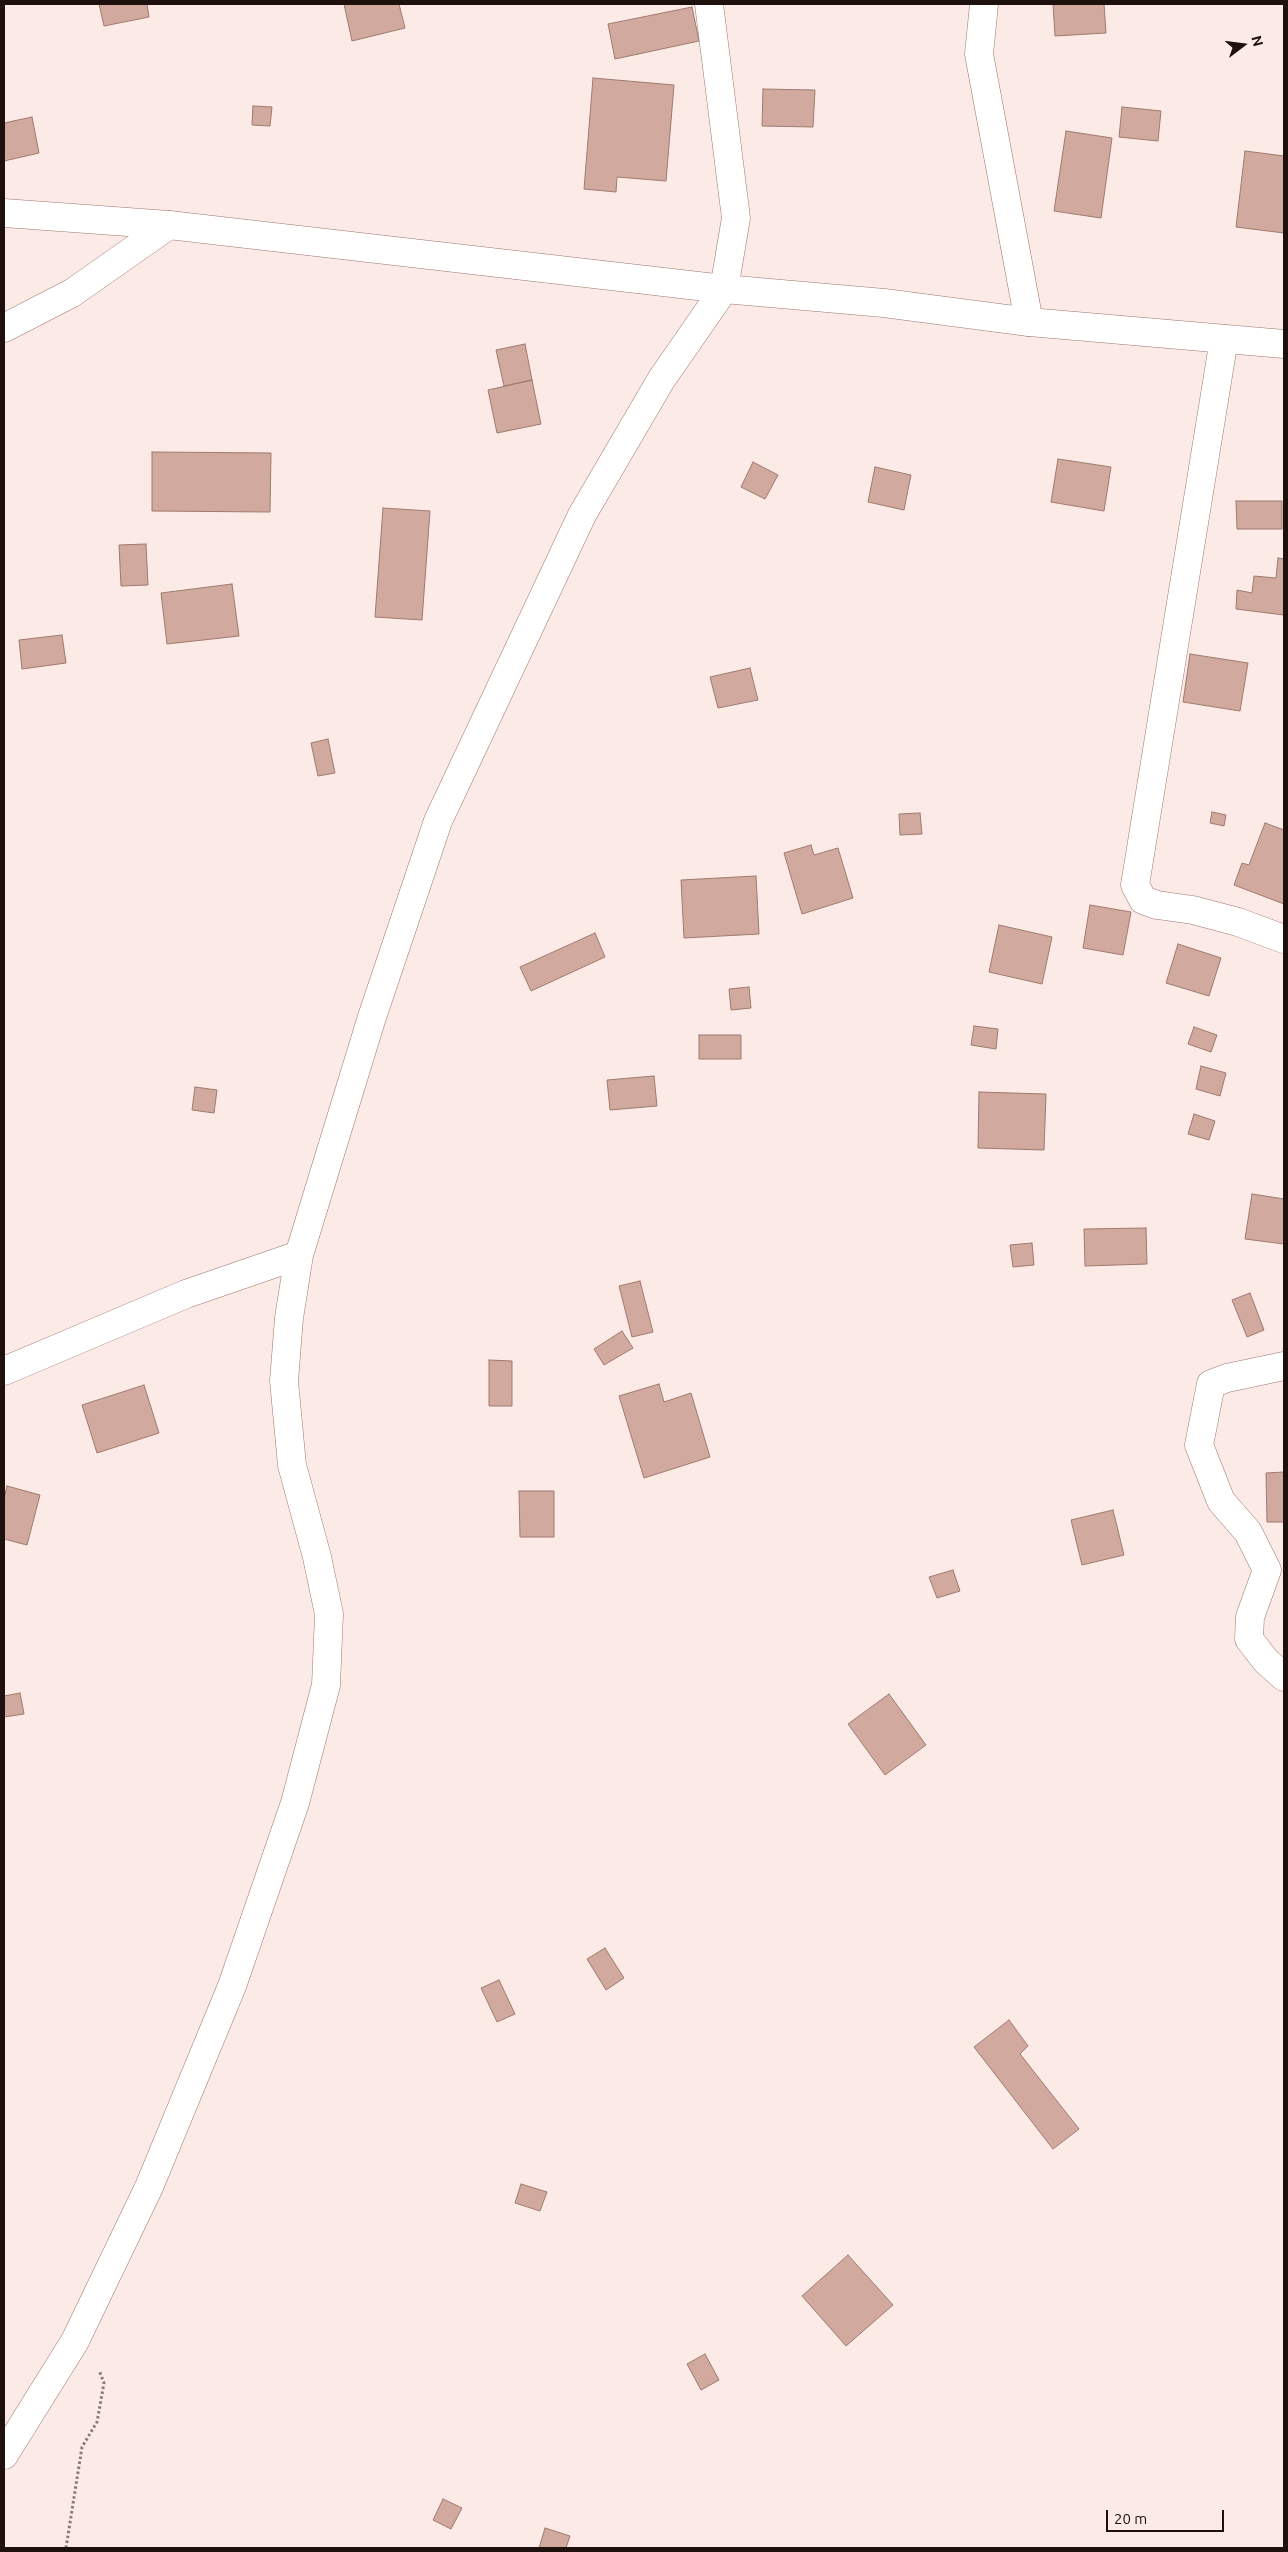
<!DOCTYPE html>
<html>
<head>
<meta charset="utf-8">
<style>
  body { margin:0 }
  #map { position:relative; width:1288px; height:2552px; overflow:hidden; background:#fceae6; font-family:Ubuntu,sans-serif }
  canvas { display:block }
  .frame { position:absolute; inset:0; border:5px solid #1e100c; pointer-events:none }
  .north { position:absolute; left:1218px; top:20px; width:50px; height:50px; -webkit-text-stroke:4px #fceae6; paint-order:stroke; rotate:75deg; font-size:14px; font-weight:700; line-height:20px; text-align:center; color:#1e100c }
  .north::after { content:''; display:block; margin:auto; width:18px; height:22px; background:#1e100c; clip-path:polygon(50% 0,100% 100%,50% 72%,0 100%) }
  .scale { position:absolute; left:1106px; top:2510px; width:118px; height:22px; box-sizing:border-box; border:2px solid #1e100c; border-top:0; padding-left:6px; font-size:15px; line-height:18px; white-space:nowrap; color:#1e100c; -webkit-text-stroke:4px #fceae6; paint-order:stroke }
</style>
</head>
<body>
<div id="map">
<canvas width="1288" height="2552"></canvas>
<div class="frame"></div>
<div class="north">N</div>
<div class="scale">20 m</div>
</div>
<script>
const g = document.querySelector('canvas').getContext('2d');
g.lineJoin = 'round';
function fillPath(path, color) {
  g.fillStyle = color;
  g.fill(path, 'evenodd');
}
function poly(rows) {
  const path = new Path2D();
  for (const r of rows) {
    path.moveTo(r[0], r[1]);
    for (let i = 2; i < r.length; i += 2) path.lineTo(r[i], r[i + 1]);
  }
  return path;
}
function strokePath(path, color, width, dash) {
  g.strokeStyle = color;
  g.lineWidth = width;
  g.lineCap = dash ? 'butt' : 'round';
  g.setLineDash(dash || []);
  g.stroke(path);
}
const building = poly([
  [99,4,147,4,149,17,104,26,99,4],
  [344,4,399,4,405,28,352,41,344,4],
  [1053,4,1104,4,1106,33,1055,36,1053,4],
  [692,7,699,41,615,59,608,24,692,7],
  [593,78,674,85,666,181,617,177,616,192,584,189,593,78],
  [763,89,815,90,813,127,762,126,763,89],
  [253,106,272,107,270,126,252,125,253,106],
  [1122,107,1161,111,1158,141,1119,137,1122,107],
  [32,117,39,153,4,161,4,123,32,117],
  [1066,131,1112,138,1101,218,1054,211,1066,131],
  [1245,151,1284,156,1284,233,1236,227,1245,151],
  [525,344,532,380,504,386,496,350,525,344],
  [532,380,541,424,497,433,488,390,532,380],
  [152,452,271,453,270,512,152,511,152,452],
  [1058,459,1111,467,1104,511,1051,502,1058,459],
  [753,462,778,475,765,499,741,487,753,462],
  [875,467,911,475,904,510,868,502,875,467],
  [1236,501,1282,501,1282,529,1237,529,1236,501],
  [383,508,430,511,422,620,375,617,383,508],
  [146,544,148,585,121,586,119,545,146,544],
  [1278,558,1284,559,1284,615,1236,609,1237,590,1252,593,1254,576,1276,578,1278,558],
  [232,584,239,636,167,644,161,593,232,584],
  [62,635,66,663,22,669,19,640,62,635],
  [1190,654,1248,663,1240,711,1183,702,1190,654],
  [750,668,758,700,718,708,710,677,750,668],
  [328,739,335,773,318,776,311,743,328,739],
  [1212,812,1226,815,1224,826,1210,823,1212,812],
  [920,813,922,834,900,835,899,814,920,813],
  [1265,823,1284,830,1284,904,1234,885,1242,863,1249,865,1265,823],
  [811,845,814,855,838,848,853,898,802,914,784,853,811,845],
  [756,876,759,934,684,938,681,880,756,876],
  [1090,905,1131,912,1123,955,1083,948,1090,905],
  [999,925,1052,937,1042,984,989,972,999,925],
  [595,933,605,957,531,991,520,967,595,933],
  [1178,944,1221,958,1209,996,1166,983,1178,944],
  [749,987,751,1008,731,1010,729,989,749,987],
  [974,1026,998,1029,996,1049,971,1045,974,1026],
  [1194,1027,1217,1035,1211,1052,1188,1044,1194,1027],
  [699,1035,741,1035,741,1059,699,1059,699,1035],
  [1201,1066,1226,1073,1220,1096,1196,1089,1201,1066],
  [654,1076,657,1106,610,1110,607,1080,654,1076],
  [195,1087,217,1090,214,1113,192,1110,195,1087],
  [979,1092,1046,1094,1044,1150,978,1148,979,1092],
  [1194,1114,1215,1121,1209,1140,1188,1134,1194,1114],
  [1252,1194,1284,1199,1284,1244,1245,1239,1252,1194],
  [1146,1228,1147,1264,1085,1266,1084,1229,1146,1228],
  [1032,1243,1034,1265,1013,1267,1010,1245,1032,1243],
  [640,1281,653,1332,632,1337,619,1286,640,1281],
  [1250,1293,1264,1330,1247,1337,1232,1300,1250,1293],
  [622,1331,633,1348,604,1365,594,1349,622,1331],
  [489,1360,512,1361,512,1406,489,1406,489,1360],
  [659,1384,664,1402,691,1393,710,1457,644,1478,619,1396,659,1384],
  [144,1385,159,1433,97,1453,82,1405,144,1385],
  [1284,1472,1284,1522,1267,1522,1266,1473,1284,1472],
  [7,1486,40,1495,27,1545,4,1539,4,1499,7,1486],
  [519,1491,554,1491,554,1537,520,1537,519,1491],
  [1113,1510,1124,1555,1082,1565,1071,1520,1113,1510],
  [953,1570,960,1591,937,1598,929,1577,953,1570],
  [20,1693,24,1714,4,1717,4,1696,20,1693],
  [889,1694,926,1745,885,1775,848,1724,889,1694],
  [605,1948,624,1978,606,1990,587,1959,605,1948],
  [499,1980,515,2014,497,2022,481,1988,499,1980],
  [1009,2020,1028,2046,1020,2054,1079,2129,1053,2149,974,2047,1009,2020],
  [521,2184,547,2192,540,2211,515,2203,521,2184],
  [848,2255,893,2305,846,2346,802,2296,848,2255],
  [705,2354,719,2380,701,2390,687,2364,705,2354],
  [443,2499,462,2508,451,2529,433,2520,443,2499],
  [545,2528,570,2536,566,2548,539,2548,545,2528]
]);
const path = poly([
  [66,2548,82,2447,97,2422,104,2383,99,2370]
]);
const minor = poly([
  [984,4,979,54,1029,322],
  [4,328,72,293,169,225],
  [1224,339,1135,885,1143,900,1157,905,1193,910,1238,922,1284,939],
  [1284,1366,1227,1378,1211,1384,1199,1445,1221,1501,1248,1532,1267,1570,1250,1617,1249,1639,1266,1661,1284,1677],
  [4,1371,186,1294,299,1255],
  [4,2455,75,2341,149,2187,232,1986,295,1803,326,1685,329,1614,317,1557,292,1465,284,1381,289,1318,299,1255,372,1017,438,821,582,515,661,380,724,289,736,218,709,4]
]);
const tertiary = poly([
  [4,213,169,225,724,289,884,303,1029,322,1284,344]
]);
fillPath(building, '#d1a99e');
strokePath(building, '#9f7a6f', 1);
strokePath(minor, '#9d776d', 29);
strokePath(tertiary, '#9d776d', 29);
strokePath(path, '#8a7a76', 3, [2.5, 2.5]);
strokePath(minor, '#fff', 28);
strokePath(tertiary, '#fff', 28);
</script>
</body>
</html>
